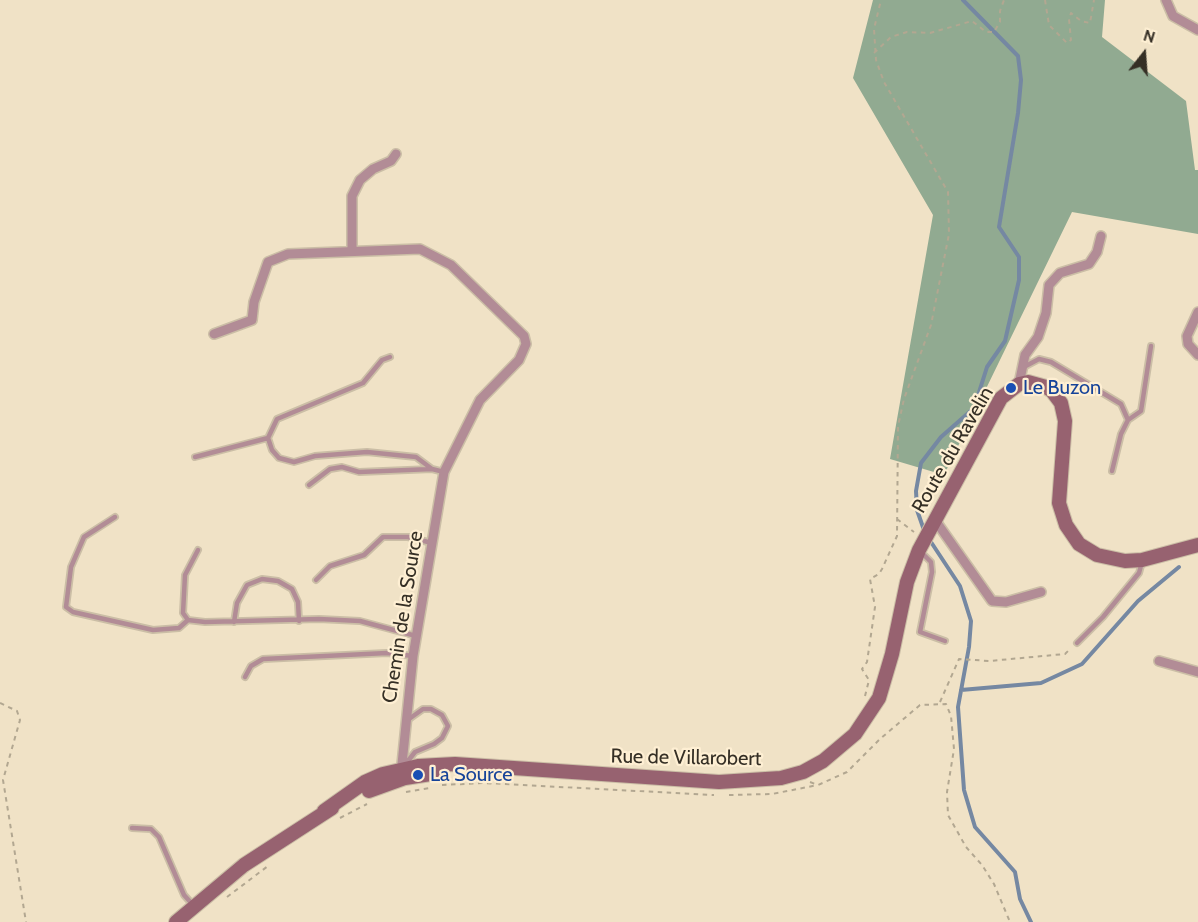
<!DOCTYPE html>
<html>
<head>
<meta charset="utf-8">
<style>
  body { margin:0 }
  #map { position:relative; width:1198px; height:922px; overflow:hidden; background:#f0e2c6; font-family:Cabin,sans-serif }
  canvas { display:block }
  .north { position:absolute; left:1114px; top:24px; width:60px; height:60px; -webkit-text-stroke:4px #feefd3; paint-order:stroke; rotate:17deg; font-size:16px; font-weight:700; line-height:24px; text-align:center; color:#352f25 }
  .north::after { content:''; display:block; margin:auto; width:21px; height:27px; background:#352f25; clip-path:polygon(50% 0,100% 100%,50% 72%,0 100%) }
</style>
</head>
<body>
<div id="map">
<canvas width="1198" height="922"></canvas>
<div class="north">N</div>
</div>
<script>
const g = document.querySelector('canvas').getContext('2d');
g.lineJoin = 'round';
function fillPath(path, color) {
  g.fillStyle = color;
  g.fill(path, 'evenodd');
}
function poly(rows) {
  const path = new Path2D();
  for (const r of rows) {
    path.moveTo(r[0], r[1]);
    for (let i = 2; i < r.length; i += 2) path.lineTo(r[i], r[i + 1]);
  }
  return path;
}
function strokePath(path, color, width, dash) {
  g.strokeStyle = color;
  g.lineWidth = width;
  g.lineCap = dash ? 'butt' : 'round';
  g.setLineDash(dash || []);
  g.stroke(path);
}
function drawText(font, color, halo, rows, align = 'center') {
  g.font = font + ' Cabin,sans-serif';
  g.lineWidth = 4.5;
  g.setLineDash([]);
  g.textBaseline = 'middle';
  g.strokeStyle = halo;
  g.fillStyle = color;
  for (const [text, x, y, turn = 0] of rows) {
    g.save();
    g.translate(x, y);
    g.rotate((+turn || 0) * Math.PI / 180);
    g.textAlign = isNaN(turn) ? turn : align;
    if (halo) g.strokeText(text, 0, 0);
    g.fillText(text, 0, 0);
    g.restore();
  }
}
const forest = poly([
  [873,0,1105,0,1102,37,1186,101,1195,170,1198,170,1198,234,1072,212,944,475,890,459,933,215,853,78]
]);
const stream = poly([
  [925,533,917,510,916,491,921,463,941,437,974,408,987,367,1005,341,1019,280,1019,257,999,227,1018,113,1021,80,1018,56,963,0],
  [929,539,960,586,971,621,969,647,958,707,964,790,975,827,1015,872,1020,899,1031,922],
  [961,690,1041,683,1082,664,1138,601,1179,567]
]);
const path = poly([
  [1045,0,1049,25,1067,43,1071,40,1069,19,1071,13,1081,21,1090,23,1094,0],
  [874,53,891,37,907,32,930,33,972,21,986,32,994,32,1000,22,1000,11,1004,0],
  [897,519,914,532],
  [865,696,869,680,862,669,867,662,875,607,870,579,879,574,882,569,897,536,898,426,904,399,931,325,949,234,948,192,884,82,876,60,874,29,881,0],
  [940,702,959,659,989,661,1065,654,1071,648],
  [0,703,17,711,20,720,3,780,26,922],
  [810,782,818,785,847,772,880,739,920,705,946,704,951,716,954,749,947,792,948,815,966,847,982,865,994,884,1010,922],
  [442,785,484,783,714,795],
  [406,792,430,788],
  [729,795,772,794,818,785],
  [340,818,367,804],
  [227,897,268,866]
]);
const service = poly([
  [390,357,382,360,363,383,277,419,268,438,272,450,279,458,294,462,315,456,367,452,416,457,432,469],
  [1022,368,1039,359,1051,362,1121,404,1128,420],
  [195,457,268,438],
  [1112,471,1121,434,1128,420,1141,411,1151,346],
  [309,485,330,469,342,467,359,472,432,469,444,472],
  [115,517,84,537,71,567,66,607,73,612,153,630,179,628,188,620],
  [198,550,185,575,183,613,188,620,205,622,319,619,360,621,416,636],
  [921,552,931,562,932,572,920,632,945,641],
  [316,580,330,566,364,555,383,537,408,537,432,543],
  [234,622,237,603,247,585,262,579,278,581,292,589,298,602,299,621],
  [1077,643,1103,617,1139,573,1142,562],
  [245,677,251,666,263,659,387,653,413,656],
  [404,766,415,752,434,744,442,738,448,726,442,715,431,709,423,709,409,719],
  [132,828,151,829,159,837,184,895,194,906]
]);
const minor = poly([
  [1166,0,1173,16,1198,30],
  [352,251,352,196,360,180,373,169,391,161,396,154],
  [1198,312,1187,336,1188,344,1198,355],
  [214,334,252,320,254,302,268,262,288,254,420,249,451,265,524,336,526,344,519,360,480,400,444,472,413,656,401,774],
  [1019,384,1025,355,1038,337,1046,313,1049,285,1060,273,1089,264,1097,252,1101,236],
  [935,520,992,601,1006,602,1041,592],
  [1159,661,1198,672]
]);
const secondary = poly([
  [369,791,405,778,437,773],
  [324,811,365,782,383,774,418,766,455,764,719,782,781,778,803,772,823,761,855,734,879,698,892,654,907,582,919,550,1001,398,1019,384,1028,382,1046,387,1052,391,1061,403,1065,421,1059,503,1066,525,1079,544,1097,555,1125,561,1142,560,1198,545],
  [176,922,244,865,332,808]
]);
const markers = [
  [1011,388,6,"#1a4fb4"],
  [418,775,6,"#1a4fb4"]
];
const transitNames = [
  ["Le Buzon",1023,388],
  ["La Source",430,775]
];
const streetNames = [
  ["Route du Ravelin",953,450,-60],
  ["Chemin de la Source",403,617,-81],
  ["Rue de Villarobert",686,758,1]
];
fillPath(forest, '#91aa91');
strokePath(stream, '#7588a2', 4);
strokePath(service, '#cbbea6', 8);
strokePath(minor, '#cbbea6', 12);
strokePath(secondary, '#cbbea6', 16);
strokePath(path, '#b2a791', 2, [4.5, 4.5]);
strokePath(service, '#b28c96', 4.5);
strokePath(minor, '#b28c96', 9);
strokePath(secondary, '#976270', 14);
for (const [x, y, r, color] of markers) {
  const dot = new Path2D();
  dot.arc(x, y, r, 0, 2 * Math.PI);
  g.fillStyle = color;
  g.fill(dot);
  strokePath(dot, '#feefd3', 2);
}
drawText('20px', '#164399', '#feefd3', transitNames, 'left');
drawText('20px', '#352f25', '#feefd3', streetNames);
</script>
</body>
</html>
